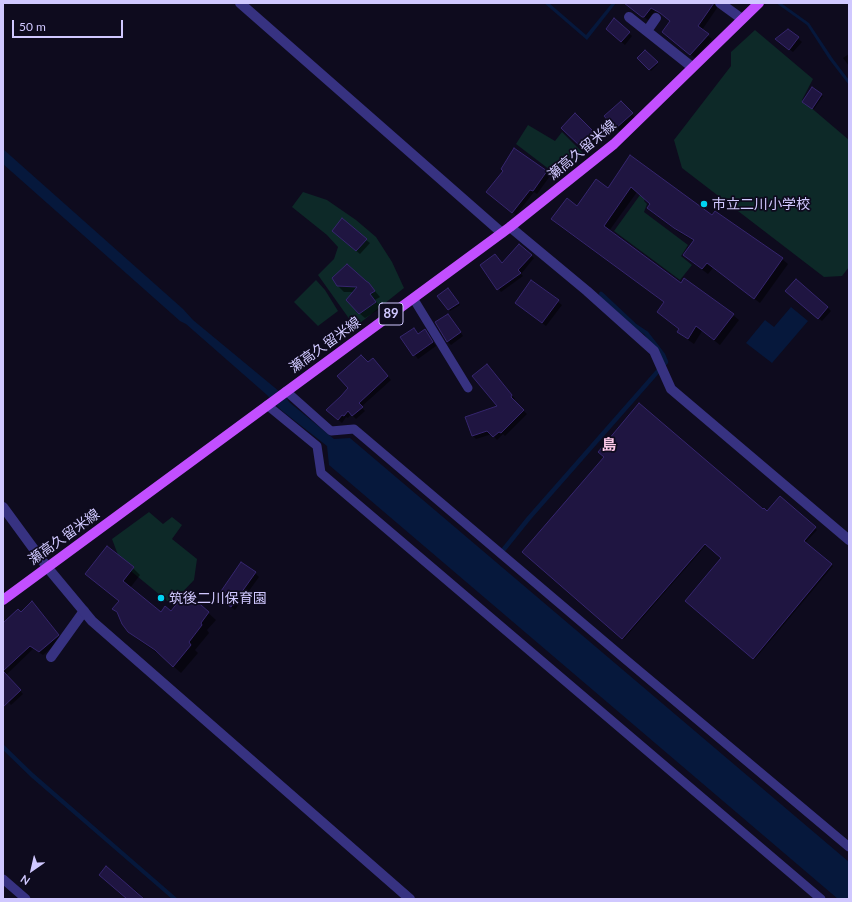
<!DOCTYPE html>
<html>
<head>
<meta charset="utf-8">
<style>
  body { margin:0 }
  #map { position:relative; width:852px; height:902px; overflow:hidden; background:#0e0b1e; font-family:Lato,sans-serif }
  canvas { display:block }
  .frame { position:absolute; inset:0; border:4px solid #d0c8ff; pointer-events:none }
  .north { position:absolute; left:12px; top:850px; width:40px; height:40px; -webkit-text-stroke:3px #0e0b1e; paint-order:stroke; rotate:214deg; font-size:11px; font-weight:700; line-height:16px; text-align:center; color:#d0c8ff }
  .north::after { content:''; display:block; margin:auto; width:14px; height:18px; background:#d0c8ff; clip-path:polygon(50% 0,100% 100%,50% 72%,0 100%) }
  .scale { position:absolute; left:12px; top:20px; width:111px; height:18px; box-sizing:border-box; border:2px solid #d0c8ff; border-top:0; padding-left:5px; font-size:12px; line-height:14px; white-space:nowrap; color:#d0c8ff; -webkit-text-stroke:3px #0e0b1e; paint-order:stroke }
</style>
</head>
<body>
<div id="map">
<canvas width="852" height="902"></canvas>
<div class="frame"></div>
<div class="north">N</div>
<div class="scale">50 m</div>
</div>
<script>
const g = document.querySelector('canvas').getContext('2d');
g.lineJoin = 'round';
function fillPath(path, color) {
  g.fillStyle = color;
  g.fill(path, 'evenodd');
}
function poly(rows) {
  const path = new Path2D();
  for (const r of rows) {
    path.moveTo(r[0], r[1]);
    for (let i = 2; i < r.length; i += 2) path.lineTo(r[i], r[i + 1]);
  }
  return path;
}
function strokePath(path, color, width, dash) {
  g.strokeStyle = color;
  g.lineWidth = width;
  g.lineCap = dash ? 'butt' : 'round';
  g.setLineDash(dash || []);
  g.stroke(path);
}
function drawText(font, color, halo, rows, align = 'center') {
  g.font = font + ' Lato,"Noto Sans JP",sans-serif';
  g.lineWidth = 3.5;
  g.setLineDash([]);
  g.textBaseline = 'middle';
  g.strokeStyle = halo;
  g.fillStyle = color;
  for (const [text, x, y, turn = 0] of rows) {
    g.save();
    g.translate(x, y);
    g.rotate((+turn || 0) * Math.PI / 180);
    g.textAlign = isNaN(turn) ? turn : align;
    if (halo) g.strokeText(text, 0, 0);
    g.fillText(text, 0, 0);
    g.restore();
  }
}
const green = poly([
  [755,30,813,79,802,100,849,140,849,267,842,276,824,277,682,168,674,140,731,66,731,52],
  [528,125,555,141,562,132,584,154,558,176,516,144],
  [303,192,327,200,356,220,376,237,392,262,404,288,355,327,318,275,334,259,338,247,327,235,292,207],
  [640,195,645,198,644,201,647,204,644,212,688,245,681,256,692,265,680,280,614,231],
  [316,280,325,290,338,311,318,326,294,302],
  [149,512,163,524,172,517,182,525,172,539,197,559,194,580,171,604,121,563,112,539]
]);
const water = poly([
  [544,3,549,3,586,35,612,3,616,3,587,40],
  [776,3,781,3,809,23,833,59,849,80,849,85,829,59,807,25],
  [3,149,183,309,193,320,286,397,289,402,334,439,350,438,849,862,849,899,838,899,329,465,327,446,281,410,267,395,186,324,180,321,3,164],
  [791,307,808,321,772,363,746,343,765,320,774,327],
  [3,744,33,773,178,899,172,899,32,778,3,750]
]);
const shadow = poly([
  [627,3,719,3,717,8,702,30,712,39,695,58,667,36,671,22,665,17,655,11,648,20],
  [615,20,632,36,625,45,610,32],
  [788,30,802,42,793,52,776,39],
  [645,51,658,64,651,71,638,58],
  [849,54,849,66,843,58],
  [821,95,823,96,814,109,804,103],
  [625,106,635,118,620,132,606,116],
  [575,115,599,138,586,151,563,128],
  [630,156,712,216,782,259,788,264,760,303,713,268,708,274,689,260,684,254,694,241,680,233,653,213,648,208,651,204,637,192,609,231,681,284,733,315,739,320,720,345,702,331,694,344,684,337,678,332,680,329,665,303,558,225,552,219,577,207,609,189],
  [546,172,550,176,537,194,534,192,516,215,491,195],
  [337,235,366,240,370,243,360,254],
  [531,256,534,258,521,274,523,276,501,292,481,265,502,264],
  [531,281,562,305,546,326,520,306],
  [369,284,380,297,375,300,381,308,365,318,359,313,354,292,344,292,338,286],
  [450,291,460,305,450,311,439,296],
  [790,294,827,307,831,311,822,321],
  [448,315,463,336,451,345,447,341],
  [414,329,419,334,425,330,436,346,418,359,401,338],
  [376,363,391,380,361,407,365,411,356,419,351,414,348,418,346,417,342,423,330,413,368,364],
  [490,369,515,399,513,401,527,414,505,436,503,434,497,440,492,434,476,439,473,436,466,417,499,406],
  [780,497,817,530,805,543,833,566,755,659,687,601,723,558,707,544,624,639,523,552,763,510,767,512],
  [133,568,140,575,130,588,162,614,172,612,186,593,216,620,207,630,209,633,195,650,198,653,181,673,163,657,137,639,129,631,120,616,113,609,119,601,94,581],
  [255,573,259,577,235,610,222,600],
  [36,606,62,639,43,655,33,649,6,675,23,694,11,705,3,697,3,624],
  [103,878,132,890,133,888,145,899,126,899]
]);
const stream = poly([
  [504,549,529,518,666,362,663,355,646,333,634,325,601,294]
]);
const building = poly([
  [624,3,714,3,698,26,709,34,690,55,662,32,670,21,660,13,651,8,644,17,642,17,624,3],
  [614,18,630,32,621,42,606,29,614,18],
  [788,29,799,37,789,50,775,39,788,29],
  [645,50,658,62,649,70,637,58,645,50],
  [812,87,822,94,812,109,802,102,812,87],
  [621,101,633,113,615,129,604,116,621,101],
  [575,113,596,134,582,148,561,128,575,113],
  [514,148,547,171,533,191,530,190,512,213,486,192,503,171,501,169,514,148],
  [630,155,712,215,715,211,783,258,754,299,707,263,702,269,683,255,694,240,674,228,647,208,650,204,631,187,604,226,681,283,684,278,734,314,714,340,696,326,688,339,677,332,679,329,657,312,664,302,551,219,567,198,577,206,596,179,608,188,630,155],
  [342,218,367,239,356,251,332,231,342,218],
  [519,244,532,255,518,270,521,273,497,290,480,265,495,254,502,263,519,244],
  [347,264,366,281,369,283,375,291,370,294,376,302,359,314,346,300,357,287,337,286,332,278,347,264],
  [796,279,828,307,818,319,785,291,796,279],
  [531,280,559,300,542,323,515,303,531,280],
  [448,288,459,303,448,310,437,296,448,288],
  [448,314,461,332,447,342,435,322,448,314],
  [414,328,418,334,425,329,433,342,413,356,400,337,414,328],
  [361,355,368,362,373,358,388,376,359,403,363,407,352,416,348,411,344,416,342,415,338,420,326,410,341,396,348,388,337,376,361,355],
  [487,364,512,395,511,397,524,410,501,433,499,432,493,437,487,431,472,436,465,417,497,406,472,376,487,364],
  [639,403,763,509,764,508,767,511,780,496,816,527,804,541,832,564,753,659,685,601,721,558,705,544,622,639,522,552,604,457,598,452,639,403],
  [107,546,134,567,123,581,161,612,165,606,171,611,186,592,209,612,201,623,202,625,189,642,191,645,173,667,155,650,128,632,122,624,117,612,112,609,119,601,85,574,107,546],
  [241,562,256,572,231,607,217,597,241,562],
  [32,601,59,635,39,652,30,646,3,671,21,690,3,707,3,623,18,609,21,612,32,601],
  [106,866,144,899,127,899,99,875,106,866]
]);
const service = poly([
  [413,298,468,388],
  [286,391,331,431,354,429,625,659,849,847],
  [267,405,317,446,321,473,821,899],
  [3,879,26,899]
]);
const minor = poly([
  [240,3,502,233],
  [720,3,742,19],
  [629,17,692,67],
  [647,31,656,18],
  [510,227,587,291,654,351,671,389,849,540],
  [51,657,84,611]
]);
const tertiary = poly([
  [3,507,47,567,92,621,410,899]
]);
const primary = poly([
  [3,600,510,227,614,144,759,3]
]);
const markers = [
  [704,204,4,"#00d4f3"],
  [161,598,4,"#00d4f3"]
];
const shields = [
  [391,314,24]
];
const shieldNames = [
  ["89",391,314]
];
const streetNames = [
  ["瀬高久留米線",582,150,-40],
  ["瀬高久留米線",325,345,-36],
  ["瀬高久留米線",64,537,-36]
];
const poiNames = [
  ["市立二川小学校",712,204],
  ["筑後二川保育園",169,598]
];
const neighbourhoodNames = [
  ["島",609,445]
];
fillPath(green, '#0d2928');
fillPath(water, '#06183c');
fillPath(shadow, '#0007');
strokePath(stream, '#06183c', 4.5);
fillPath(building, '#1f1541');
strokePath(building, '#36266e', 1);
strokePath(service, '#373281', 9);
strokePath(minor, '#373281', 10);
strokePath(tertiary, '#373281', 10);
strokePath(primary, '#c24fff', 10);
for (const [x, y, r, color] of markers) {
  const dot = new Path2D();
  dot.arc(x, y, r, 0, 2 * Math.PI);
  g.fillStyle = color;
  g.fill(dot);
  strokePath(dot, '#0e0b1e', 1.5);
}
for (const [x, y, w] of shields) {
  const box = new Path2D();
  box.roundRect(x - w / 2, y - 11, w, 22, 3);
  g.fillStyle = '#0e0b1e';
  g.fill(box);
  strokePath(box, '#d0c8ff', 1);
}
drawText('bold 13px', '#d0c8ff', null, shieldNames);
drawText('14px', '#d0c8ff', '#0e0b1e', streetNames);
drawText('14px', '#d0c8ff', '#0e0b1e', poiNames, 'left');
drawText('bold 15px', '#ffcaea', '#0e0b1e', neighbourhoodNames);
</script>
</body>
</html>
